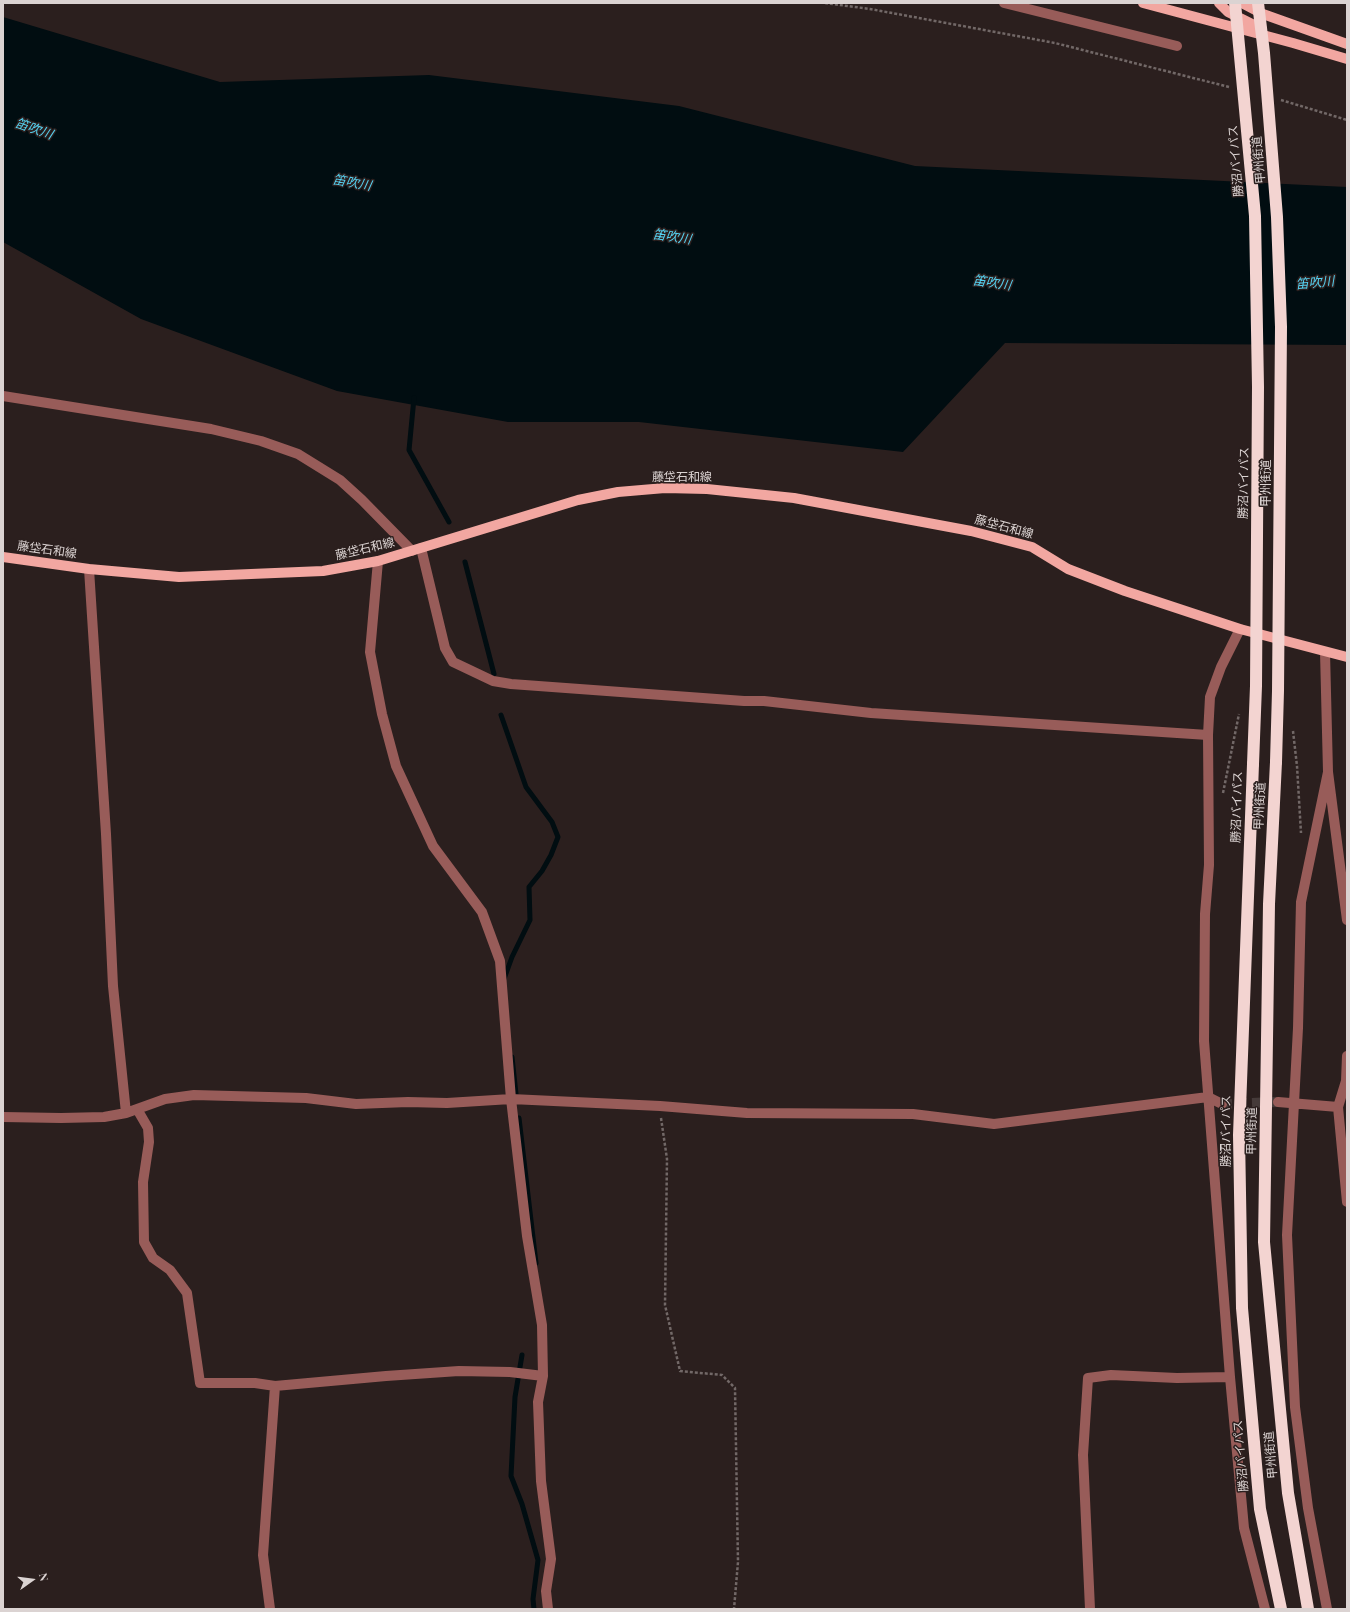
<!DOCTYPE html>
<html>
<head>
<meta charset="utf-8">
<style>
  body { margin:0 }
  #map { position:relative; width:1350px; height:1612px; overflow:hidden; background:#2b1f1e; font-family:"Playfair Display",serif }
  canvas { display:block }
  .frame { position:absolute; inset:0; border:4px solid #dbd3d2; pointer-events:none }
  .north { position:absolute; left:12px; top:1560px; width:40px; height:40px; -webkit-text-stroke:3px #2b1f1e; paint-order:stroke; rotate:76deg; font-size:11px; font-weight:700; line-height:16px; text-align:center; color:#dbd3d2 }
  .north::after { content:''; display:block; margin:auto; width:14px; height:18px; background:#dbd3d2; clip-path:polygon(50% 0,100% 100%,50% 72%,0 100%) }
</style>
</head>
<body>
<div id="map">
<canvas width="1350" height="1612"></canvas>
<div class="frame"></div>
<div class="north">N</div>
</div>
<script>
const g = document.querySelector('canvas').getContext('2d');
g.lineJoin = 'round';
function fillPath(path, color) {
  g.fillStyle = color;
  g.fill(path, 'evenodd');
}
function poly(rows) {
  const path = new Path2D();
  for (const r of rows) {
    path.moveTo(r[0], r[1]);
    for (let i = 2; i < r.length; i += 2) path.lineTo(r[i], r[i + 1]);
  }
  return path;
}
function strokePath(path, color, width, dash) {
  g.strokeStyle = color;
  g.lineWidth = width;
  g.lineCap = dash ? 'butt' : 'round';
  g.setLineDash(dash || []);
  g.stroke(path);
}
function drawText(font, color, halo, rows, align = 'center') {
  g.font = font + ' "Playfair Display","Noto Sans JP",serif';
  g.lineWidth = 3;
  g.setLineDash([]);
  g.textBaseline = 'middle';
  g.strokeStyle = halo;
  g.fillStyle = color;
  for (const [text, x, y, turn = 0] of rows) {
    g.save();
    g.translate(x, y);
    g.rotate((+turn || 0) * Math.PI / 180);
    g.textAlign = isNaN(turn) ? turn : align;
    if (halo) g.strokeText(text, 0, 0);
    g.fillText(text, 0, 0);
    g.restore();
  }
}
const water = poly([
  [3,17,220,82,429,75,679,106,915,166,1347,187,1347,345,1005,343,903,452,639,422,508,422,337,391,141,319,3,242]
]);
const stream = poly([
  [414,398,409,450,449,522],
  [465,562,494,674],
  [501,715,526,787,552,822,558,837,551,855,542,871,529,887,530,920,512,957,504,979],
  [512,1057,516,1094],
  [519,1118,536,1263],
  [522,1355,515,1397,511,1476,522,1504,538,1560,533,1599,534,1609]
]);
const minorTunnel = poly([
  [1222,1104,1278,1102]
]);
const path = poly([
  [825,3,870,9,1055,43,1229,87],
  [1281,100,1347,120],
  [1293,731,1297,766,1301,833],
  [1223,793,1239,714],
  [661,1118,667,1159,665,1305,680,1371,722,1375,735,1388,738,1562,734,1609]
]);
const minor = poly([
  [1004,3,1177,46],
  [3,396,211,429,261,441,298,454,340,480,362,500,412,551],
  [421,548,445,648,453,662,493,681,511,684,744,701,764,701,871,713,1208,735],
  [378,561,370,652,382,714,396,766,433,846,482,912,500,961,511,1099,527,1236,542,1325,543,1376,538,1402,541,1481,551,1559,546,1591,548,1609],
  [89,569,106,834,113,986,126,1113],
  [1240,629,1221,667,1210,697,1208,735,1209,865,1205,914,1204,1041,1230,1377,1244,1528,1265,1609],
  [1325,652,1328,772,1347,920],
  [1347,1056,1346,1081,1338,1107,1347,1202],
  [1278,1102,1338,1107],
  [137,1109,148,1128,149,1142,143,1182,144,1242,153,1258,170,1270,187,1293,200,1383,255,1383,275,1386,386,1376,459,1371,510,1372,543,1376],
  [3,1117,61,1118,104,1117,126,1113,165,1099,194,1095,306,1098,356,1104,408,1102,447,1103,511,1099,660,1106,747,1113,913,1114,994,1124,1208,1097,1222,1104],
  [270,1609,263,1555,275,1386],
  [1090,1609,1083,1455,1088,1378,1111,1375,1177,1378,1230,1377],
  [1327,1609,1308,1508,1295,1407,1287,1235,1298,1028,1301,902,1328,772]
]);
const major = poly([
  [1143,3,1293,43,1347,59],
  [1219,3,1228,12,1262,29],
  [1242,3,1263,14,1347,44],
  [3,557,89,569,179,577,323,571,378,561,578,500,618,492,665,488,707,489,794,498,971,531,1032,547,1068,569,1125,591,1240,629,1347,657]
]);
const highway = poly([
  [1276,762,1269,904,1264,1242,1288,1493,1308,1609],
  [1253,764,1239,1135,1242,1308,1260,1509,1281,1609]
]);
const highwayBridge = poly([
  [1235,3,1255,216,1258,387,1256,686,1253,764],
  [1258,3,1264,53,1277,217,1281,327,1278,691,1276,762]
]);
const streetNames = [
  ["甲州街道",1259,160,-95],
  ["勝沼バイパス",1236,161,-95],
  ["藤垈石和線",682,477],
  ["勝沼バイパス",1244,483,-89],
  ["甲州街道",1266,483,-90],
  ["藤垈石和線",1004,527,15],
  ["藤垈石和線",365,549,-13],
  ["藤垈石和線",47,550,8],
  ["甲州街道",1260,806,-87],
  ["勝沼バイパス",1237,807,-88],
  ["勝沼バイパス",1226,1131,-90],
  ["甲州街道",1252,1131,-89],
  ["甲州街道",1271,1455,-95],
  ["勝沼バイパス",1241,1456,-95]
];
const waterNames = [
  ["笛吹川",34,129,19],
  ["笛吹川",352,183,10],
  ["笛吹川",672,237,8],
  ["笛吹川",992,283,8],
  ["笛吹川",1315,283,-5]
];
fillPath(water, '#010d11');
strokePath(stream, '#010d11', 5);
strokePath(minorTunnel, '#453a39', 10, [10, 5]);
strokePath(path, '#726867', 2.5, [3, 2]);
strokePath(minor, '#985c59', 10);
strokePath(major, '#f2a7a1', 10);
strokePath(highway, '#f3d4d1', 12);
strokePath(highwayBridge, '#f3d4d1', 12);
drawText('12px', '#dbd3d2', '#2b1f1e', streetNames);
drawText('italic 13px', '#55d1f0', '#2b1f1e', waterNames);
</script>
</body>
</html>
